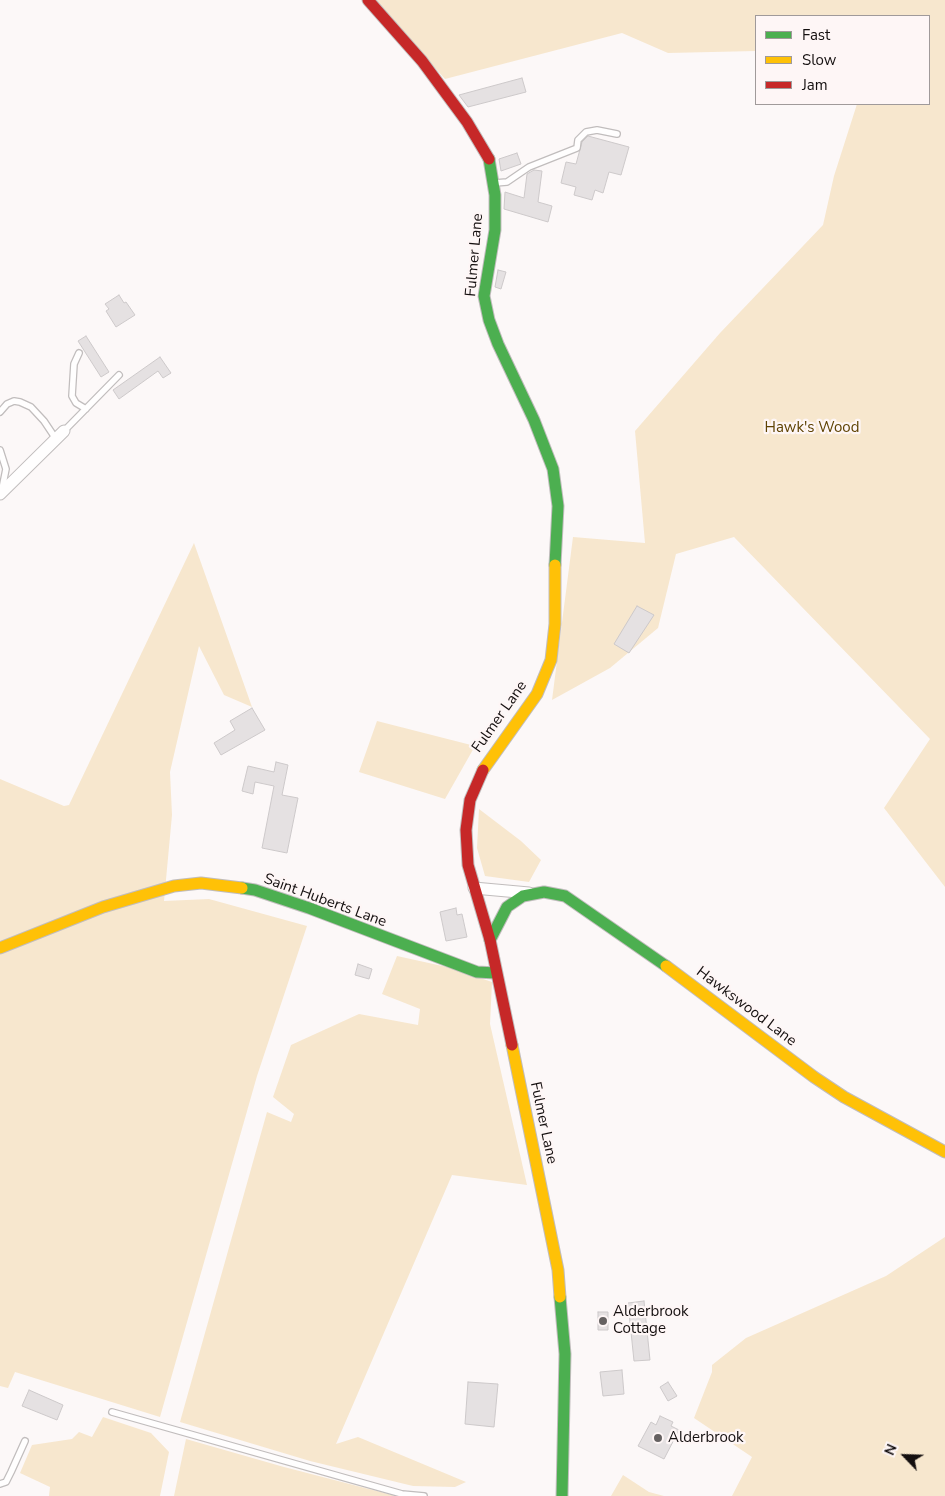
<!DOCTYPE html>
<html>
<head>
<meta charset="utf-8">
<style>
  body { margin:0 }
  #map { position:relative; width:945px; height:1496px; overflow:hidden; background:#fcf8f8; font-family:"Nunito Sans",sans-serif }
  canvas { display:block }
  .legend { position:absolute; left:755px; top:15px; width:175px; height:90px; box-sizing:border-box; background:#fef6f6; border:1px solid #a09a9a; margin:0; padding:6px 9px; list-style:none; font-size:15px; color:#140f0f }
  .legend li { display:flex; align-items:center; gap:10px; height:25px }
  .legend b { width:25px; border:1px solid #a09a9a }
  .north { position:absolute; left:880px; top:1431px; width:50px; height:50px; -webkit-text-stroke:4px #fef6f6; paint-order:stroke; rotate:294deg; font-size:14px; font-weight:700; line-height:20px; text-align:center; color:#140f0f }
  .north::after { content:''; display:block; margin:auto; width:18px; height:22px; background:#140f0f; clip-path:polygon(50% 0,100% 100%,50% 72%,0 100%) }
</style>
</head>
<body>
<div id="map">
<canvas width="945" height="1496"></canvas>
<ul class="legend">
<li><b style="height:6px;background:#4caf50"></b>Fast</li>
<li><b style="height:6px;background:#ffc107"></b>Slow</li>
<li><b style="height:6px;background:#c62828"></b>Jam</li>
</ul>
<div class="north">N</div>
</div>
<script>
const g = document.querySelector('canvas').getContext('2d');
g.lineJoin = 'round';
function fillPath(path, color) {
  g.fillStyle = color;
  g.fill(path, 'evenodd');
}
function poly(rows) {
  const path = new Path2D();
  for (const r of rows) {
    path.moveTo(r[0], r[1]);
    for (let i = 2; i < r.length; i += 2) path.lineTo(r[i], r[i + 1]);
  }
  return path;
}
function strokePath(path, color, width, dash) {
  g.strokeStyle = color;
  g.lineWidth = width;
  g.lineCap = dash ? 'butt' : 'round';
  g.setLineDash(dash || []);
  g.stroke(path);
}
function drawText(font, color, halo, rows, align = 'center') {
  g.font = font + ' "Nunito Sans",sans-serif';
  g.lineWidth = 4.5;
  g.setLineDash([]);
  g.textBaseline = 'middle';
  g.strokeStyle = halo;
  g.fillStyle = color;
  for (const [text, x, y, turn = 0] of rows) {
    g.save();
    g.translate(x, y);
    g.rotate((+turn || 0) * Math.PI / 180);
    g.textAlign = isNaN(turn) ? turn : align;
    if (halo) g.strokeText(text, 0, 0);
    g.fillText(text, 0, 0);
    g.restore();
  }
}
const green = poly([
  [373,0,945,0,945,887,884,808,930,739,734,537,676,554,658,628,610,668,552,700,573,537,645,543,635,431,720,333,823,225,834,176,857,104,929,104,929,16,756,16,756,51,668,53,622,33,445,79],
  [194,543,252,707,224,695,199,646,170,772,172,815,164,901,209,899,307,926,257,1076,160,1417,15,1372,8,1388,0,1386,0,779,64,806,69,805],
  [377,721,475,746,445,799,359,772],
  [479,809,521,841,541,860,529,882,485,876,477,848],
  [397,956,447,967,492,982,490,1024,527,1185,452,1175,336,1444,358,1437,466,1482,455,1487,413,1486,310,1461,180,1422,267,1112,291,1122,294,1114,273,1097,291,1045,359,1014,418,1025,420,1009,382,994],
  [945,1237,945,1496,732,1496,752,1457,694,1418,712,1372,712,1365,746,1338,886,1276],
  [103,1417,151,1433,169,1452,160,1496,49,1496,50,1487,20,1473,32,1445,72,1439,79,1432,92,1437],
  [186,1439,284,1467,396,1496,174,1496],
  [623,1475,649,1492,664,1496,611,1496]
]);
const building = poly([
  [522,78,526,92,468,107,459,95,522,78],
  [588,136,629,147,621,175,609,172,603,193,595,190,592,200,574,195,576,187,561,183,566,162,576,164,582,142,588,136],
  [517,153,521,164,501,171,499,159,517,153],
  [534,170,542,171,538,202,552,206,548,222,504,209,505,192,524,198,527,174,534,170],
  [498,270,506,272,501,289,495,287,498,270],
  [119,295,124,303,126,302,135,315,116,327,106,311,109,309,105,304,119,295],
  [86,336,109,372,101,377,78,341,86,336],
  [160,357,171,373,163,378,158,371,119,399,113,390,160,357],
  [637,606,654,615,629,653,614,644,637,606],
  [252,708,265,730,221,755,214,743,235,730,230,721,252,708],
  [276,762,288,765,282,795,298,798,287,853,262,848,274,786,255,782,253,794,242,791,248,766,274,772,276,762],
  [456,908,457,915,462,914,467,937,446,941,440,912,456,908],
  [358,964,372,969,369,979,355,975,358,964],
  [644,1301,650,1360,634,1361,628,1303,644,1301],
  [598,1312,608,1312,608,1330,598,1330,598,1312],
  [622,1370,624,1394,603,1396,600,1372,622,1370],
  [468,1382,498,1384,494,1427,465,1424,468,1382],
  [668,1382,677,1396,668,1401,660,1387,668,1382],
  [29,1390,63,1405,57,1420,22,1406,29,1390],
  [660,1416,673,1422,671,1426,679,1430,664,1459,638,1446,651,1422,656,1425,660,1416]
]);
const lane = poly([
  [495,183,507,182,529,167,577,148,578,140,586,132,597,130,617,134],
  [79,353,74,364,72,396,76,403,86,409],
  [0,412,7,404,14,401,20,402,31,407,44,421,56,439],
  [64,431,119,375],
  [0,450,6,469,2,489],
  [112,1412,402,1494,424,1496],
  [0,1484,6,1482,11,1472,25,1441]
]);
const street = poly([
  [0,494,64,431],
  [474,888,529,893]
]);
const fast = poly([
  [489,159,495,195,495,230,484,296,489,320,498,344,534,420,553,469,558,506,555,565],
  [242,888,255,890,309,908,477,972,496,973],
  [490,940,507,907,523,896,544,892,565,896,666,966],
  [560,1297,565,1354,562,1496]
]);
const slow = poly([
  [483,770,537,694,551,660,555,624,555,565],
  [0,948,103,907,174,886,201,883,242,888],
  [666,966,814,1077,844,1097,945,1152],
  [512,1045,558,1270,560,1297]
]);
const jam = poly([
  [368,0,422,61,467,122,489,159],
  [483,770,470,800,466,830,468,865,490,940,512,1045]
]);
const markers = [
  [603,1321,5,"#656161"],
  [658,1438,5,"#656161"]
];
const streetNames = [
  ["Fulmer Lane",475,255,-85],
  ["Fulmer Lane",500,717,-55],
  ["Saint Huberts Lane",325,901,20],
  ["Hawkswood Lane",746,1007,37],
  ["Fulmer Lane",543,1123,78]
];
const parkNames = [
  ["Hawk's Wood",812,428]
];
const poiNames = [
  ["Alderbrook",613,1312],
  ["Cottage",613,1329],
  ["Alderbrook",668,1438]
];
fillPath(green, '#f7e7ce');
fillPath(building, '#e5e1e2');
strokePath(building, '#cdc9ca', 1);
strokePath(lane, '#c1bdbd', 8);
strokePath(street, '#c1bdbd', 13);
strokePath(fast, '#c1bdbd', 13);
strokePath(slow, '#c1bdbd', 13);
strokePath(jam, '#c1bdbd', 13);
strokePath(lane, '#fffefe', 5.5);
strokePath(street, '#fffefe', 11);
strokePath(fast, '#4caf50', 11);
strokePath(slow, '#ffc107', 11);
strokePath(jam, '#c62828', 11);
for (const [x, y, r, color] of markers) {
  const dot = new Path2D();
  dot.arc(x, y, r, 0, 2 * Math.PI);
  g.fillStyle = color;
  g.fill(dot);
  strokePath(dot, '#fef6f6', 2);
}
drawText('15px', '#140f0f', '#fef6f6', streetNames);
drawText('15px', '#5f4303', '#fef6f6', parkNames);
drawText('15px', '#140f0f', '#fef6f6', poiNames, 'left');
</script>
</body>
</html>
